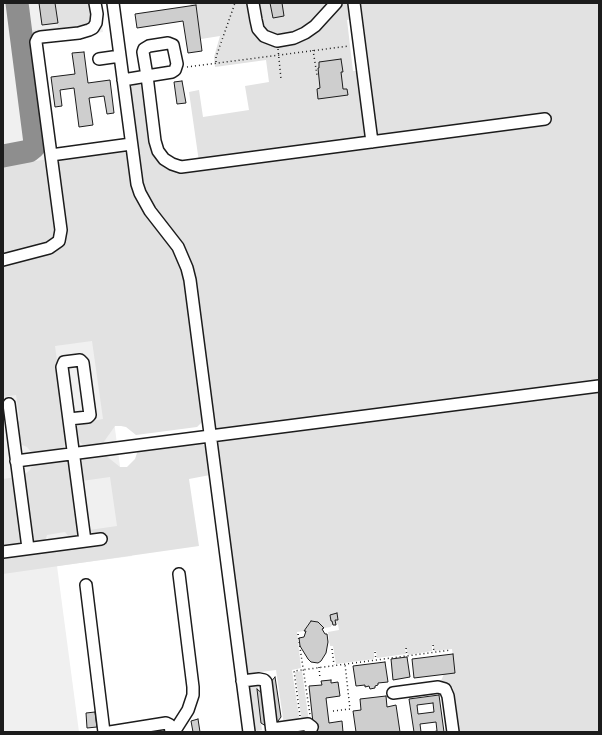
<!DOCTYPE html>
<html>
<head>
<meta charset="utf-8">
<style>
  body { margin:0 }
  #map { position:relative; width:602px; height:735px; overflow:hidden; background:#fff; font-family:"Indie Flower",sans-serif }
  canvas { display:block }
  .frame { position:absolute; inset:0; border:4px solid #1c1c1c; pointer-events:none }
</style>
</head>
<body>
<div id="map">
<canvas width="602" height="735"></canvas>
<div class="frame"></div>
</div>
<script>
const g = document.querySelector('canvas').getContext('2d');
g.lineJoin = 'round';
function fillPath(path, color) {
  g.fillStyle = color;
  g.fill(path, 'evenodd');
}
function poly(rows) {
  const path = new Path2D();
  for (const r of rows) {
    path.moveTo(r[0], r[1]);
    for (let i = 2; i < r.length; i += 2) path.lineTo(r[i], r[i + 1]);
  }
  return path;
}
function strokePath(path, color, width, dash) {
  g.strokeStyle = color;
  g.lineWidth = width;
  g.lineCap = dash ? 'butt' : 'round';
  g.setLineDash(dash || []);
  g.stroke(path);
}
const built = poly([
  [3,3,99,3,103,32,41,41,81,342,103,339,132,556,57,566,79,732,3,732]
]);
const green = poly([
  [55,3,93,3,91,25,39,36,49,151,44,152,29,31,58,27],
  [190,3,250,3,260,39,271,44,302,41,308,38,314,33,343,3,350,3,353,19,347,20,353,71,359,71,366,134,365,137,362,139,199,162,189,92,199,90,203,117,249,110,245,86,269,82,266,60,215,67,214,57,220,36,201,39,196,5,191,6],
  [260,3,329,3,307,27,295,32,275,36,266,31,264,27],
  [361,3,599,3,599,732,459,732,453,688,446,683,440,683,444,674,455,673,452,649,434,651,433,644,432,645,432,651,408,655,406,648,405,648,406,654,377,658,376,651,374,651,374,659,336,664,333,646,330,646,328,632,339,630,338,624,336,625,335,620,338,620,337,614,330,615,331,621,332,621,333,625,331,626,331,627,324,628,318,622,315,621,308,624,304,631,297,632,301,668,292,670,300,723,284,725,276,670,245,674,222,474,194,273,191,263,184,249,152,205,142,185,130,91,132,86,135,85,140,85,144,87,158,159,163,165,174,171,200,171,379,146],
  [122,150,126,153,127,158,132,185,176,254,184,274,203,421,197,427,136,435,126,427,121,426,115,426,103,443,84,446,80,442,77,441,75,424,103,419,92,341,55,346,68,441,62,448,32,453,27,447,20,444,17,422,20,421,16,395,3,397,3,165],
  [199,442,204,445,207,450,210,475,189,479,199,546,3,574,3,556,93,535,89,530,117,526,110,477,82,481,80,464,86,456,105,455,120,467,127,467,135,459,138,450],
  [63,460,71,466,80,534,77,538,70,538,65,532,47,535,45,541,36,543,32,540,24,475,30,470,33,464],
  [16,477,23,545,3,548,3,479],
  [302,671,309,722,302,723,295,672],
  [260,684,257,690,262,730,257,731,254,729,248,688,251,685]
]);
const taxiway = poly([
  [3,156,29,151,34,147,35,143,17,3]
]);
const building = poly([
  [39,3,55,3,58,23,42,25,39,3],
  [270,3,282,3,284,16,273,18,270,3],
  [196,5,202,51,188,53,183,21,137,28,135,14,196,5],
  [84,52,88,83,110,80,114,113,107,114,104,96,89,98,93,125,79,127,74,88,60,90,62,106,55,107,51,77,75,74,72,53,84,52],
  [341,59,343,72,341,72,343,89,347,89,348,95,318,99,317,89,320,88,318,68,319,68,319,62,341,59],
  [182,81,186,103,177,104,174,82,182,81],
  [337,613,338,620,335,620,336,625,333,625,332,621,331,621,330,615,337,613],
  [311,621,318,622,324,628,322,629,325,634,327,634,328,642,326,653,321,661,318,663,311,662,308,659,300,646,299,638,304,637,306,631,304,631,311,621],
  [453,654,455,673,414,678,412,659,453,654],
  [407,657,410,677,393,680,391,659,407,657],
  [385,662,388,682,378,683,378,685,375,686,375,688,370,689,369,686,365,687,365,685,356,686,353,666,385,662],
  [275,677,281,717,275,725,269,684,275,677],
  [331,680,331,683,338,682,340,696,326,698,329,723,342,721,343,732,314,732,309,686,322,685,321,681,331,680],
  [257,689,264,695,269,728,261,723,257,689],
  [439,695,444,732,432,732,437,731,436,722,420,724,421,732,414,732,409,699,439,695],
  [433,703,434,712,418,714,417,705,433,703],
  [386,696,387,707,396,705,400,732,356,732,353,711,361,710,360,699,386,696],
  [95,712,97,727,87,728,86,713,95,712],
  [198,719,200,732,193,732,191,721,198,719]
]);
const path = poly([
  [278,49,281,79],
  [313,50,317,75],
  [216,62,216,57,235,3],
  [187,67,349,46],
  [298,634,310,715],
  [433,645,434,652],
  [406,648,407,656],
  [332,649,334,665],
  [375,652,376,660],
  [319,667,320,679],
  [333,711,350,709,345,664],
  [300,716,294,671,451,650]
]);
const minor = poly([
  [113,3,137,184,140,193,150,211,178,247,187,268,190,280,249,732],
  [253,3,256,20,258,29,264,36,277,41,294,38,305,33,315,26,336,3],
  [354,3,372,142],
  [99,59,120,56],
  [123,80,147,76,172,72,175,70,177,64,173,45,168,43,149,46,144,49,143,52,147,76,155,141,158,151,164,159,172,164,181,167,545,119],
  [51,155,131,144],
  [3,260,49,248,59,241,61,230,36,42,38,38,41,37,79,33,89,30,93,28,96,23,97,14,95,3],
  [9,404,28,548],
  [69,419,88,417,90,415,83,363,80,360,64,362,62,367,85,541],
  [16,461,599,386],
  [3,552,101,539],
  [86,585,104,732],
  [242,681,259,679,264,680,266,682,272,732],
  [393,693,438,687,445,689,448,696,453,732],
  [272,729,308,724,312,727,310,732],
  [110,732,166,723,170,725,171,732],
  [174,732,188,710,193,695,193,687,179,574]
]);
fillPath(built, '#f0f0f0');
fillPath(green, '#e2e2e2');
strokePath(taxiway, '#8e8e8e', 23);
fillPath(building, '#cecece');
strokePath(building, '#1c1c1c', 1);
strokePath(minor, '#1c1c1c', 14);
strokePath(path, '#1c1c1c', 1.5, [1, 3]);
strokePath(minor, '#fff', 11);
</script>
</body>
</html>
